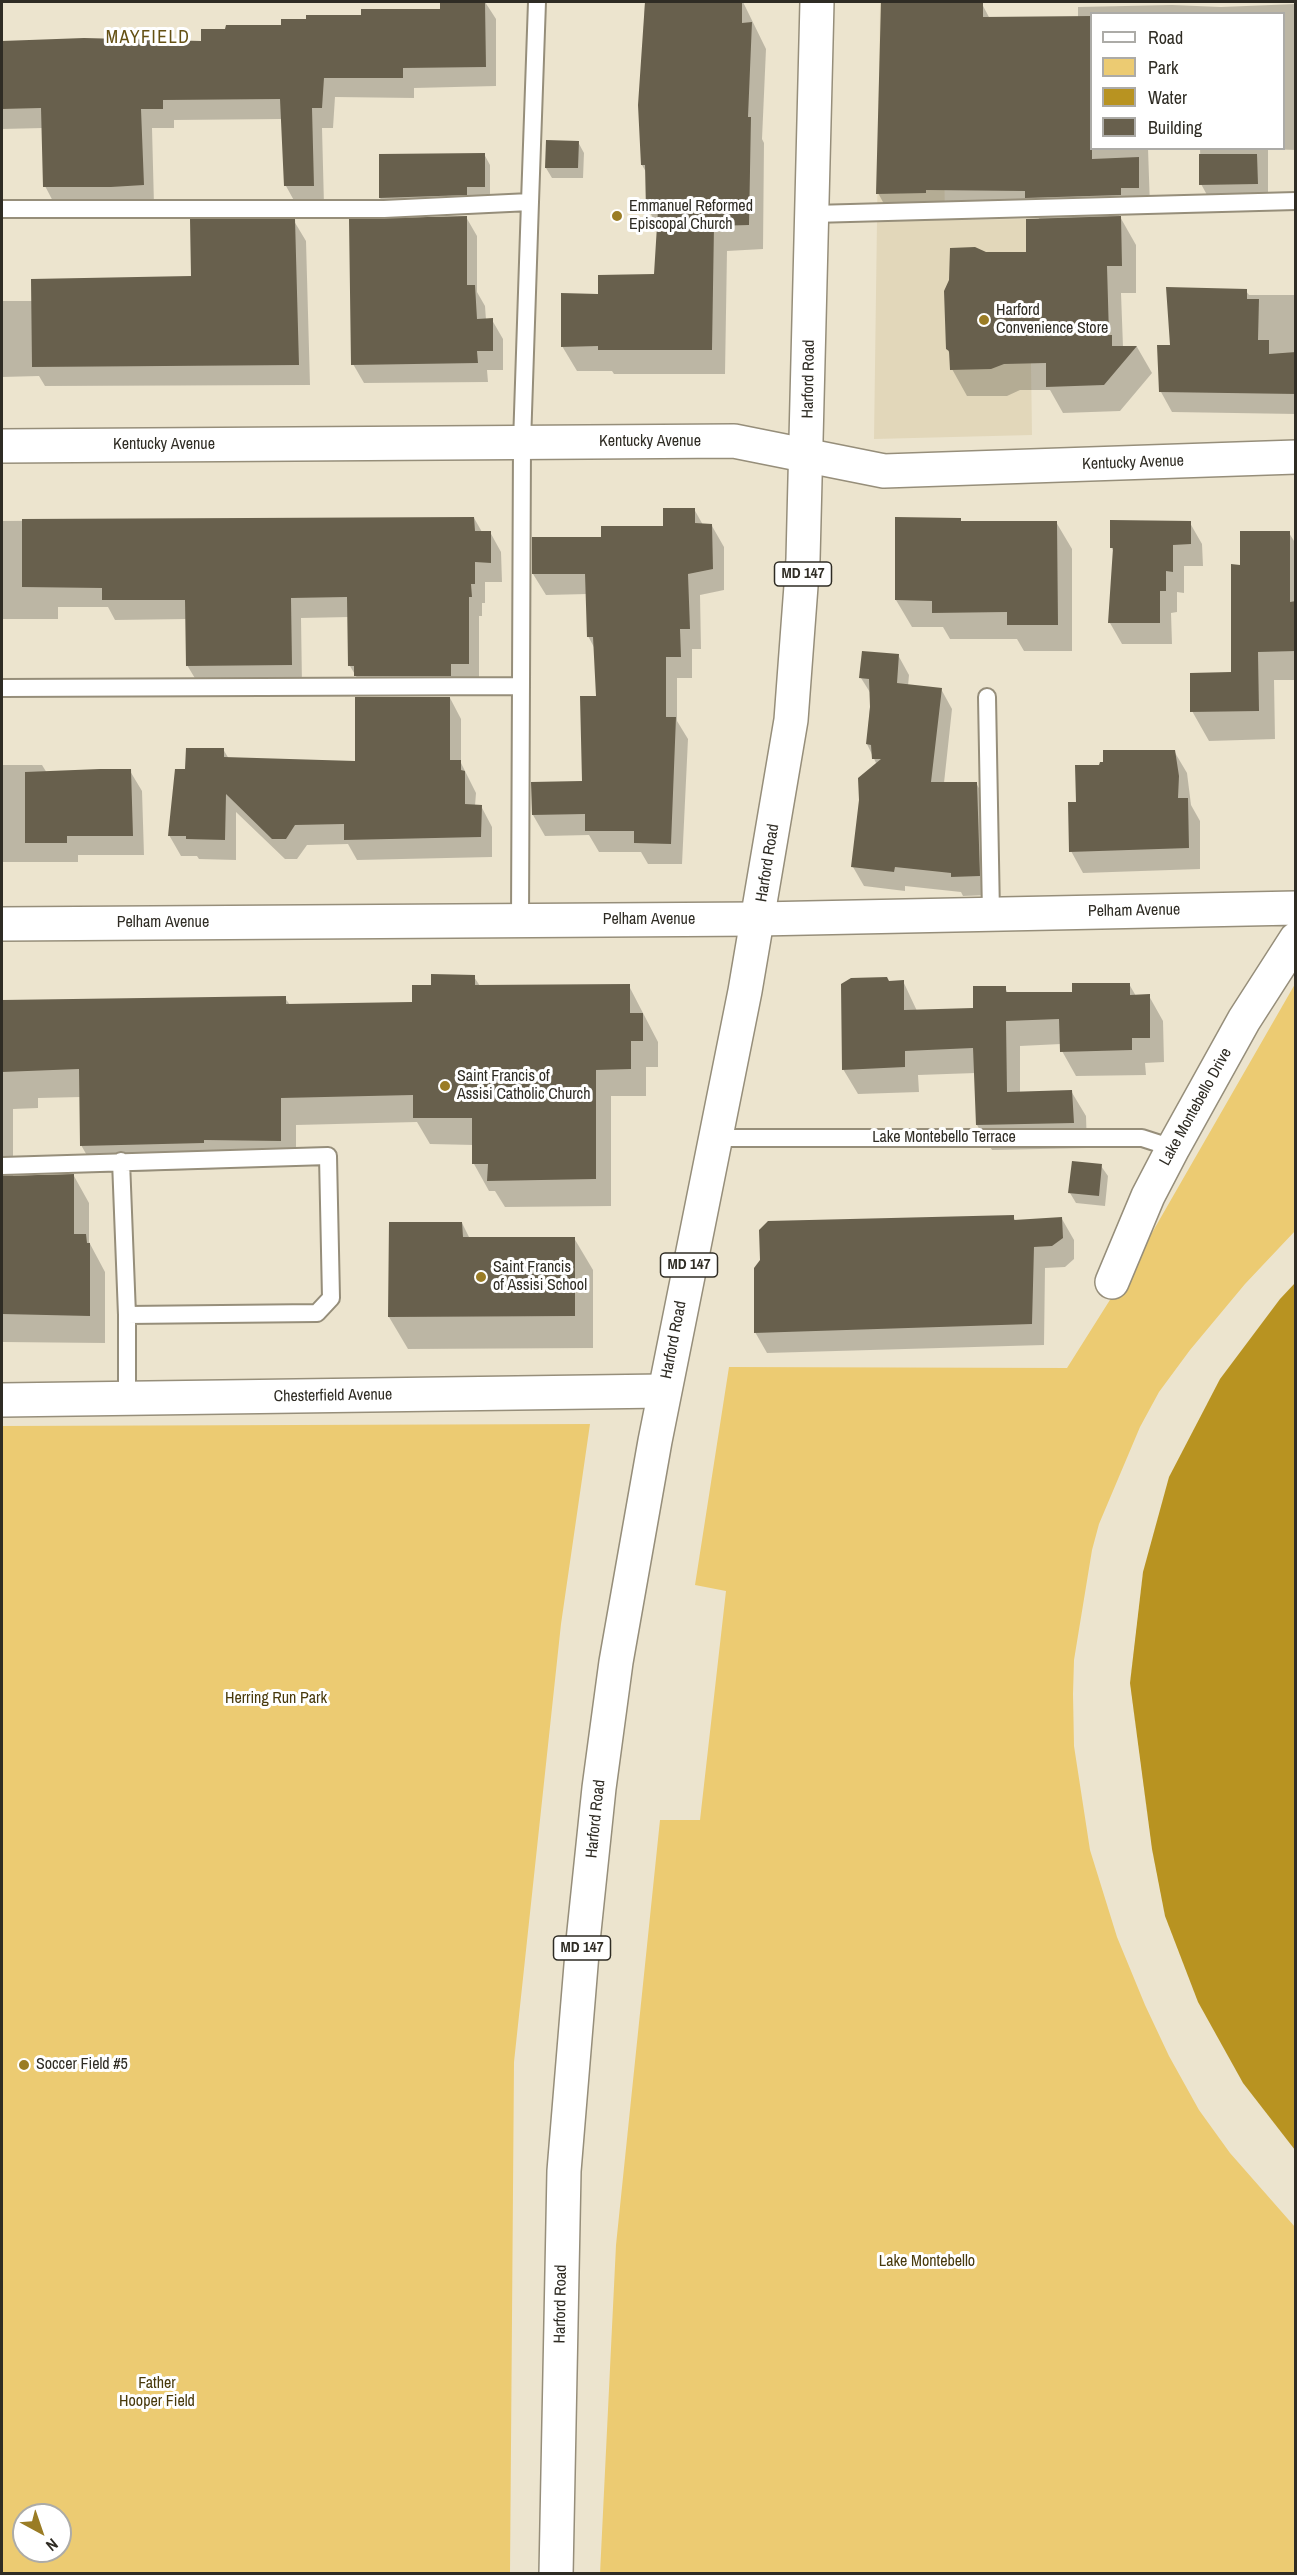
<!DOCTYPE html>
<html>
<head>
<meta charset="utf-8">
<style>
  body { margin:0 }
  #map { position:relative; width:1297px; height:2575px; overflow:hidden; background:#ece4ce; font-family:"Archivo Narrow",sans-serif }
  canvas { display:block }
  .frame { position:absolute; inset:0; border:3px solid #2f2c24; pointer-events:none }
  .legend { position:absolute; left:1090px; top:12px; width:195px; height:138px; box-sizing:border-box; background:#fff; border:2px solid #acaba7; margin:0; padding:8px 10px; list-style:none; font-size:18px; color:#2f2c24 }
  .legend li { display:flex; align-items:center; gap:12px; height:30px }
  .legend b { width:30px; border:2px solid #acaba7 }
  .north { position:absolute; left:12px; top:2503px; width:60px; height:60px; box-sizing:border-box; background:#fff; border:2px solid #acaba7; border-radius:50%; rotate:140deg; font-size:16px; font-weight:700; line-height:24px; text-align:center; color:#2f2c24 }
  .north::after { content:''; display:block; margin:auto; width:21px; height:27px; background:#9a7c25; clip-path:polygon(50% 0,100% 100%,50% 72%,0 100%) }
</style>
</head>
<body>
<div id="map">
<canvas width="1297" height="2575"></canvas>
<div class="frame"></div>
<ul class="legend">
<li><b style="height:8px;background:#fff"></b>Road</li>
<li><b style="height:16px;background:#eccb72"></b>Park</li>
<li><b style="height:16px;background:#b89321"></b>Water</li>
<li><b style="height:16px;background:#68604d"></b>Building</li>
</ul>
<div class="north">N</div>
</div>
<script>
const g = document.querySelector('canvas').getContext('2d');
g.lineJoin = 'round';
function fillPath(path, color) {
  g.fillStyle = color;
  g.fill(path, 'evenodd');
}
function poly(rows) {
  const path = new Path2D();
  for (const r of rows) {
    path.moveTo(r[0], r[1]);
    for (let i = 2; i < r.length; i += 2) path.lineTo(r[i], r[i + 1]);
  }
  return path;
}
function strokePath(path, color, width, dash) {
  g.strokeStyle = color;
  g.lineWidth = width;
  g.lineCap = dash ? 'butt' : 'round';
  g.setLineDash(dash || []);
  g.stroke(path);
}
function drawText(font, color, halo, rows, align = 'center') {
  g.font = font + ' "Archivo Narrow",sans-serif';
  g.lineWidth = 6;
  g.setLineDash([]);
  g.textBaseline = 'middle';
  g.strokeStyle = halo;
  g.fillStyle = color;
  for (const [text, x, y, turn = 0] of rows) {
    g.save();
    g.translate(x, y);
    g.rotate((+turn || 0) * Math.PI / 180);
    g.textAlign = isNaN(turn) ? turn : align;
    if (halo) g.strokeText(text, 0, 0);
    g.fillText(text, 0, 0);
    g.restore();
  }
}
const built = poly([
  [880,2,942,2,945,220,1029,219,1032,435,874,439]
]);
const green = poly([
  [1295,984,1295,1231,1245,1284,1190,1350,1159,1392,1140,1427,1099,1524,1092,1550,1074,1660,1073,1694,1074,1746,1090,1850,1117,1937,1145,2005,1169,2056,1199,2110,1230,2153,1295,2227,1295,2573,600,2574,616,2245,660,1820,700,1820,726,1591,695,1585,729,1367,1067,1368,1149,1238],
  [590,1424,561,1624,514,2062,510,2573,2,2573,2,1426],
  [24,2515,60,2515,60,2551,24,2551]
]);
const water = poly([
  [1295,1283,1295,2150,1243,2083,1198,2002,1165,1916,1152,1849,1130,1683,1143,1572,1169,1477,1220,1379,1280,1299]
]);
const shadow = poly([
  [441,2,485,2,496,19,496,86,414,88,414,98,335,97,333,128,322,128,324,205,297,206,286,186,282,119,174,120,174,128,152,128,154,205,56,207,45,186,43,128,2,129,2,42,84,40,202,42,282,26,441,10],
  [645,2,743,2,766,49,762,139,764,143,763,249,727,251,725,374,614,374,612,371,577,371,562,346,600,295,656,276,658,227,648,209,646,172,642,165,640,105],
  [883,2,982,4,990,19,1078,18,1078,7,1172,5,1221,7,1296,4,1296,150,1268,149,1268,204,1212,204,1201,184,1200,148,1284,148,1284,14,1092,14,1092,148,1148,148,1150,207,1131,208,1132,215,1119,215,1136,245,1136,293,1121,293,1123,347,1137,347,1152,373,1120,411,1063,413,1050,390,1020,390,1007,396,967,396,952,369,951,356,947,349,985,253,1028,253,1040,220,1034,211,889,213,878,193],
  [578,142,584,153,583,178,552,178,546,168],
  [484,154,490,165,490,197,386,208,380,198,380,156],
  [466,217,477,236,477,292,485,306,486,320,492,320,503,339,503,370,487,370,488,382,364,383,353,364],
  [294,221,306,241,310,385,45,386,39,376,2,377,2,301,32,301,192,278],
  [1246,291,1249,295,1296,295,1296,414,1172,412,1161,392,1171,346],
  [694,509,703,525,712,526,724,547,724,590,700,595,701,649,692,649,692,678,677,678,677,721,688,739,682,864,648,864,641,852,599,852,589,835,545,836,533,815,584,782,597,698,595,649,588,636,587,594,546,595,533,574,603,539,664,527],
  [474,518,482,532,490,532,501,552,502,582,485,582,485,603,482,603,482,616,479,616,479,684,461,684,461,695,367,695,350,666,349,617,301,618,302,685,199,685,187,665,187,619,115,620,108,607,58,607,58,619,2,619,2,521],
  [960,519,962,523,1056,522,1072,549,1072,651,1024,651,1017,639,950,639,943,627,912,627,896,600],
  [1190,523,1202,544,1203,566,1184,566,1184,593,1177,592,1177,612,1171,613,1172,644,1122,644,1110,623,1114,552,1111,547],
  [1289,533,1296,544,1296,680,1274,680,1275,739,1209,741,1192,711,1233,674,1241,566],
  [898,655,909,675,908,686,941,689,952,709,944,783,976,783,987,802,990,895,963,896,961,892,905,886,905,891,864,886,853,867,877,765,867,744,871,694,861,678],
  [450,698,461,719,461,763,476,793,475,806,481,806,492,827,492,857,357,860,348,844,307,845,297,859,285,859,236,812,236,860,199,859,197,856,181,856,169,835,186,770,223,749,229,759,356,763],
  [1174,751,1187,773,1191,805,1200,821,1200,869,1083,873,1071,851,1077,803,1101,766],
  [2,765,42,765,47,773,130,771,142,791,144,855,78,855,78,862,2,862],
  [474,977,480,986,629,986,658,1042,658,1067,646,1067,646,1096,611,1096,611,1206,505,1207,495,1191,489,1191,474,1164,474,1145,430,1144,417,1122,296,1125,296,1167,219,1167,219,1169,97,1173,81,1145,81,1097,38,1098,38,1108,13,1109,13,1178,74,1176,89,1203,89,1242,105,1272,105,1343,2,1342,2,1002,285,998,290,1005,413,1003,433,987],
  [903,981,917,1011,975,1010,1005,988,1008,993,1073,994,1129,984,1136,996,1149,996,1163,1021,1164,1062,1145,1063,1146,1075,1076,1076,1062,1051,1061,1044,1020,1046,1020,1093,1071,1091,1086,1116,1087,1148,992,1150,977,1125,976,1073,918,1075,919,1092,858,1094,843,1069,889,982],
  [1101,1166,1108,1176,1105,1206,1076,1203,1070,1193],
  [1013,1217,1016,1221,1062,1219,1074,1240,1074,1259,1065,1267,1045,1268,1044,1345,767,1353,755,1332],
  [462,1223,470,1239,574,1238,593,1270,593,1348,408,1349,389,1317,391,1224]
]);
const building = poly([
  [440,2,485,2,486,67,403,68,403,78,324,78,322,108,312,108,314,186,284,186,280,99,163,100,163,109,141,109,144,185,111,187,43,187,41,108,2,109,2,41,84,38,201,41,201,29,225,29,226,25,281,25,281,19,306,19,306,15,361,15,361,9,440,9],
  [645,2,742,2,742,23,752,22,748,117,751,117,749,225,714,226,712,350,598,350,598,346,561,347,561,293,598,294,598,275,654,274,658,210,646,210,645,165,641,165,638,105],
  [881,2,983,2,983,17,1092,16,1092,159,1139,157,1139,188,1121,188,1121,195,1025,198,1025,191,926,190,926,193,876,194],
  [546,140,579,141,578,168,545,168],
  [485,153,485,187,467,187,467,195,379,198,379,154],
  [1199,154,1257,154,1258,184,1199,185],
  [467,216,467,285,475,285,477,319,493,318,493,351,477,351,478,363,351,365,349,219],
  [1121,216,1122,266,1107,266,1109,335,1112,335,1112,346,1137,346,1104,385,1046,387,1046,363,1004,364,991,369,950,370,949,351,946,349,944,291,949,280,950,248,975,247,986,252,1026,252,1026,219],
  [190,219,295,219,299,365,32,367,31,279,191,276],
  [1166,287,1247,289,1247,299,1259,299,1258,340,1269,340,1269,354,1296,352,1296,394,1159,392,1157,345,1170,345],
  [663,508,695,508,695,523,712,524,713,569,688,574,690,629,680,629,681,657,666,657,666,717,676,717,671,844,634,843,634,831,585,831,585,814,532,815,531,782,582,781,580,696,596,696,593,637,587,637,585,574,532,574,532,537,601,537,601,526,663,526],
  [474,517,475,531,491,531,491,563,475,562,475,584,471,584,472,597,469,597,469,664,451,664,451,676,354,676,354,666,348,666,347,597,291,598,292,665,186,666,185,600,102,600,102,588,22,587,22,519],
  [895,517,961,518,961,521,1057,521,1058,625,1007,625,1007,612,932,613,932,601,895,600],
  [1110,520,1191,521,1191,544,1173,545,1173,572,1166,571,1166,591,1160,591,1160,623,1108,623,1113,548,1110,548],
  [1240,531,1290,531,1290,602,1296,601,1296,651,1258,652,1259,711,1190,712,1190,673,1231,672,1231,564,1240,565],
  [862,651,899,654,897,683,942,688,931,782,977,782,980,876,951,877,951,873,895,867,894,872,851,867,859,800,858,778,881,759,872,759,871,745,866,744,870,707,869,679,859,678],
  [355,697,450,697,450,760,461,760,461,770,465,771,465,804,482,805,481,837,344,840,344,824,295,825,286,839,272,839,226,794,225,840,186,839,186,836,168,836,175,769,185,769,186,748,224,748,224,757,355,761],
  [1103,750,1175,750,1179,776,1178,798,1188,798,1189,848,1069,852,1068,802,1076,802,1075,765,1099,765,1100,762,1103,762],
  [100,769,131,769,133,836,67,836,67,843,25,843,25,772],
  [431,974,475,975,475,985,630,984,630,1013,643,1013,643,1041,631,1041,631,1069,596,1070,596,1179,487,1181,488,1164,472,1164,472,1118,413,1118,413,1095,281,1098,281,1141,204,1140,204,1143,80,1146,79,1069,2,1072,2,1000,286,996,286,1004,412,1002,412,985,431,985],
  [887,977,889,981,904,980,904,1010,973,1008,973,986,1006,986,1006,992,1072,992,1072,983,1130,983,1130,995,1150,994,1150,1038,1132,1038,1132,1050,1060,1052,1059,1019,1006,1021,1007,1092,1072,1090,1074,1123,976,1125,973,1048,905,1051,905,1067,842,1070,841,984,851,978],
  [1072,1161,1102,1164,1099,1196,1068,1193],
  [74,1174,74,1234,86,1234,87,1243,90,1243,90,1316,2,1314,2,1176],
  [1014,1215,1014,1220,1062,1217,1063,1238,1052,1246,1034,1247,1032,1324,754,1333,754,1268,760,1260,759,1230,768,1221],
  [389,1222,462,1222,463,1237,575,1237,575,1316,388,1317]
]);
const service = poly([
  [2,209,384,209,530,202,537,2],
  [813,214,1296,201],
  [2,688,520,686],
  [987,697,991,914],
  [520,920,522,443,530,202],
  [715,1138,1142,1138,1173,1148],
  [121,1161,127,1315,127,1400],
  [2,1166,328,1156,331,1298,317,1313,127,1315]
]);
const minor = poly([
  [2,446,734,441,884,471,1296,457],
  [2,924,759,919,1296,908],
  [1112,1282,1148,1196,1173,1148,1244,1020,1296,939]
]);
const tertiary = poly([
  [2,1400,664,1391]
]);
const primary = poly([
  [556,2574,564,2171,583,1941,599,1788,616,1662,655,1441,745,991,791,720,803,559,817,2]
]);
const markers = [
  [617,216,6,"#9a7c25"],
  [984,320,6,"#9a7c25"],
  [445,1086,6,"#9a7c25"],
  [481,1277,6,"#9a7c25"],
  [24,2065,6,"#9a7c25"]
];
const shields = [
  [803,574,57],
  [689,1265,57],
  [582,1948,57]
];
const shieldNames = [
  ["MD 147",803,574],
  ["MD 147",689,1265],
  ["MD 147",582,1948]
];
const poiNames = [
  ["Emmanuel Reformed",629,207],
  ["Episcopal Church",629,225],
  ["Harford",996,311],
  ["Convenience Store",996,329],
  ["Saint Francis of",457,1077],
  ["Assisi Catholic Church",457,1095],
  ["Saint Francis",493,1268],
  ["of Assisi School",493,1286],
  ["Soccer Field #5",36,2065]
];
const streetNames = [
  ["Harford Road",809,379,-89],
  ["Kentucky Avenue",650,442],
  ["Kentucky Avenue",164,445],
  ["Kentucky Avenue",1133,463,-2],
  ["Harford Road",768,863,-81],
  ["Pelham Avenue",1134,911,-1],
  ["Pelham Avenue",649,920],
  ["Pelham Avenue",163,923],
  ["Lake Montebello Drive",1196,1107,-61],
  ["Lake Montebello Terrace",944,1138],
  ["Harford Road",674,1340,-79],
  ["Chesterfield Avenue",333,1396,-1],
  ["Harford Road",596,1819,-84],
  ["Harford Road",561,2304,-89]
];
const parkNames = [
  ["Herring Run Park",276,1699],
  ["Lake Montebello",927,2262],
  ["Father",157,2384],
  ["Hooper Field",157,2402]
];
const neighbourhoodNames = [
  ["MAYFIELD",148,38]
];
fillPath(built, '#e2d7ba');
fillPath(green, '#eccb72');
fillPath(water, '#b89321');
fillPath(shadow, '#0003');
fillPath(building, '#68604d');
strokePath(service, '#968e7a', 20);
strokePath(minor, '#968e7a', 36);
strokePath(tertiary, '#968e7a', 36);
strokePath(primary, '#968e7a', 36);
strokePath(service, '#fff', 16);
strokePath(minor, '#fff', 33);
strokePath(tertiary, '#fff', 33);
strokePath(primary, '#fff', 33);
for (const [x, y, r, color] of markers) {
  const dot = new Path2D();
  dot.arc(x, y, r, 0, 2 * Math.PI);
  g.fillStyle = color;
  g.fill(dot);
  strokePath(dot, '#fff', 2);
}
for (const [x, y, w] of shields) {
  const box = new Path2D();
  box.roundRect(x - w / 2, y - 12, w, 24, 4.5);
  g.fillStyle = '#fff';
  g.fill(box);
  strokePath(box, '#2f2c24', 1.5);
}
drawText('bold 15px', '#2f2c24', null, shieldNames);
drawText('16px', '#2f2c24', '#fff', poiNames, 'left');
drawText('16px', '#2f2c24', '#fff', streetNames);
drawText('16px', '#48390b', '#fff', parkNames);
g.letterSpacing = '1.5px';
drawText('18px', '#645013', '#fff', neighbourhoodNames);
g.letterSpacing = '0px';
</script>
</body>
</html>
